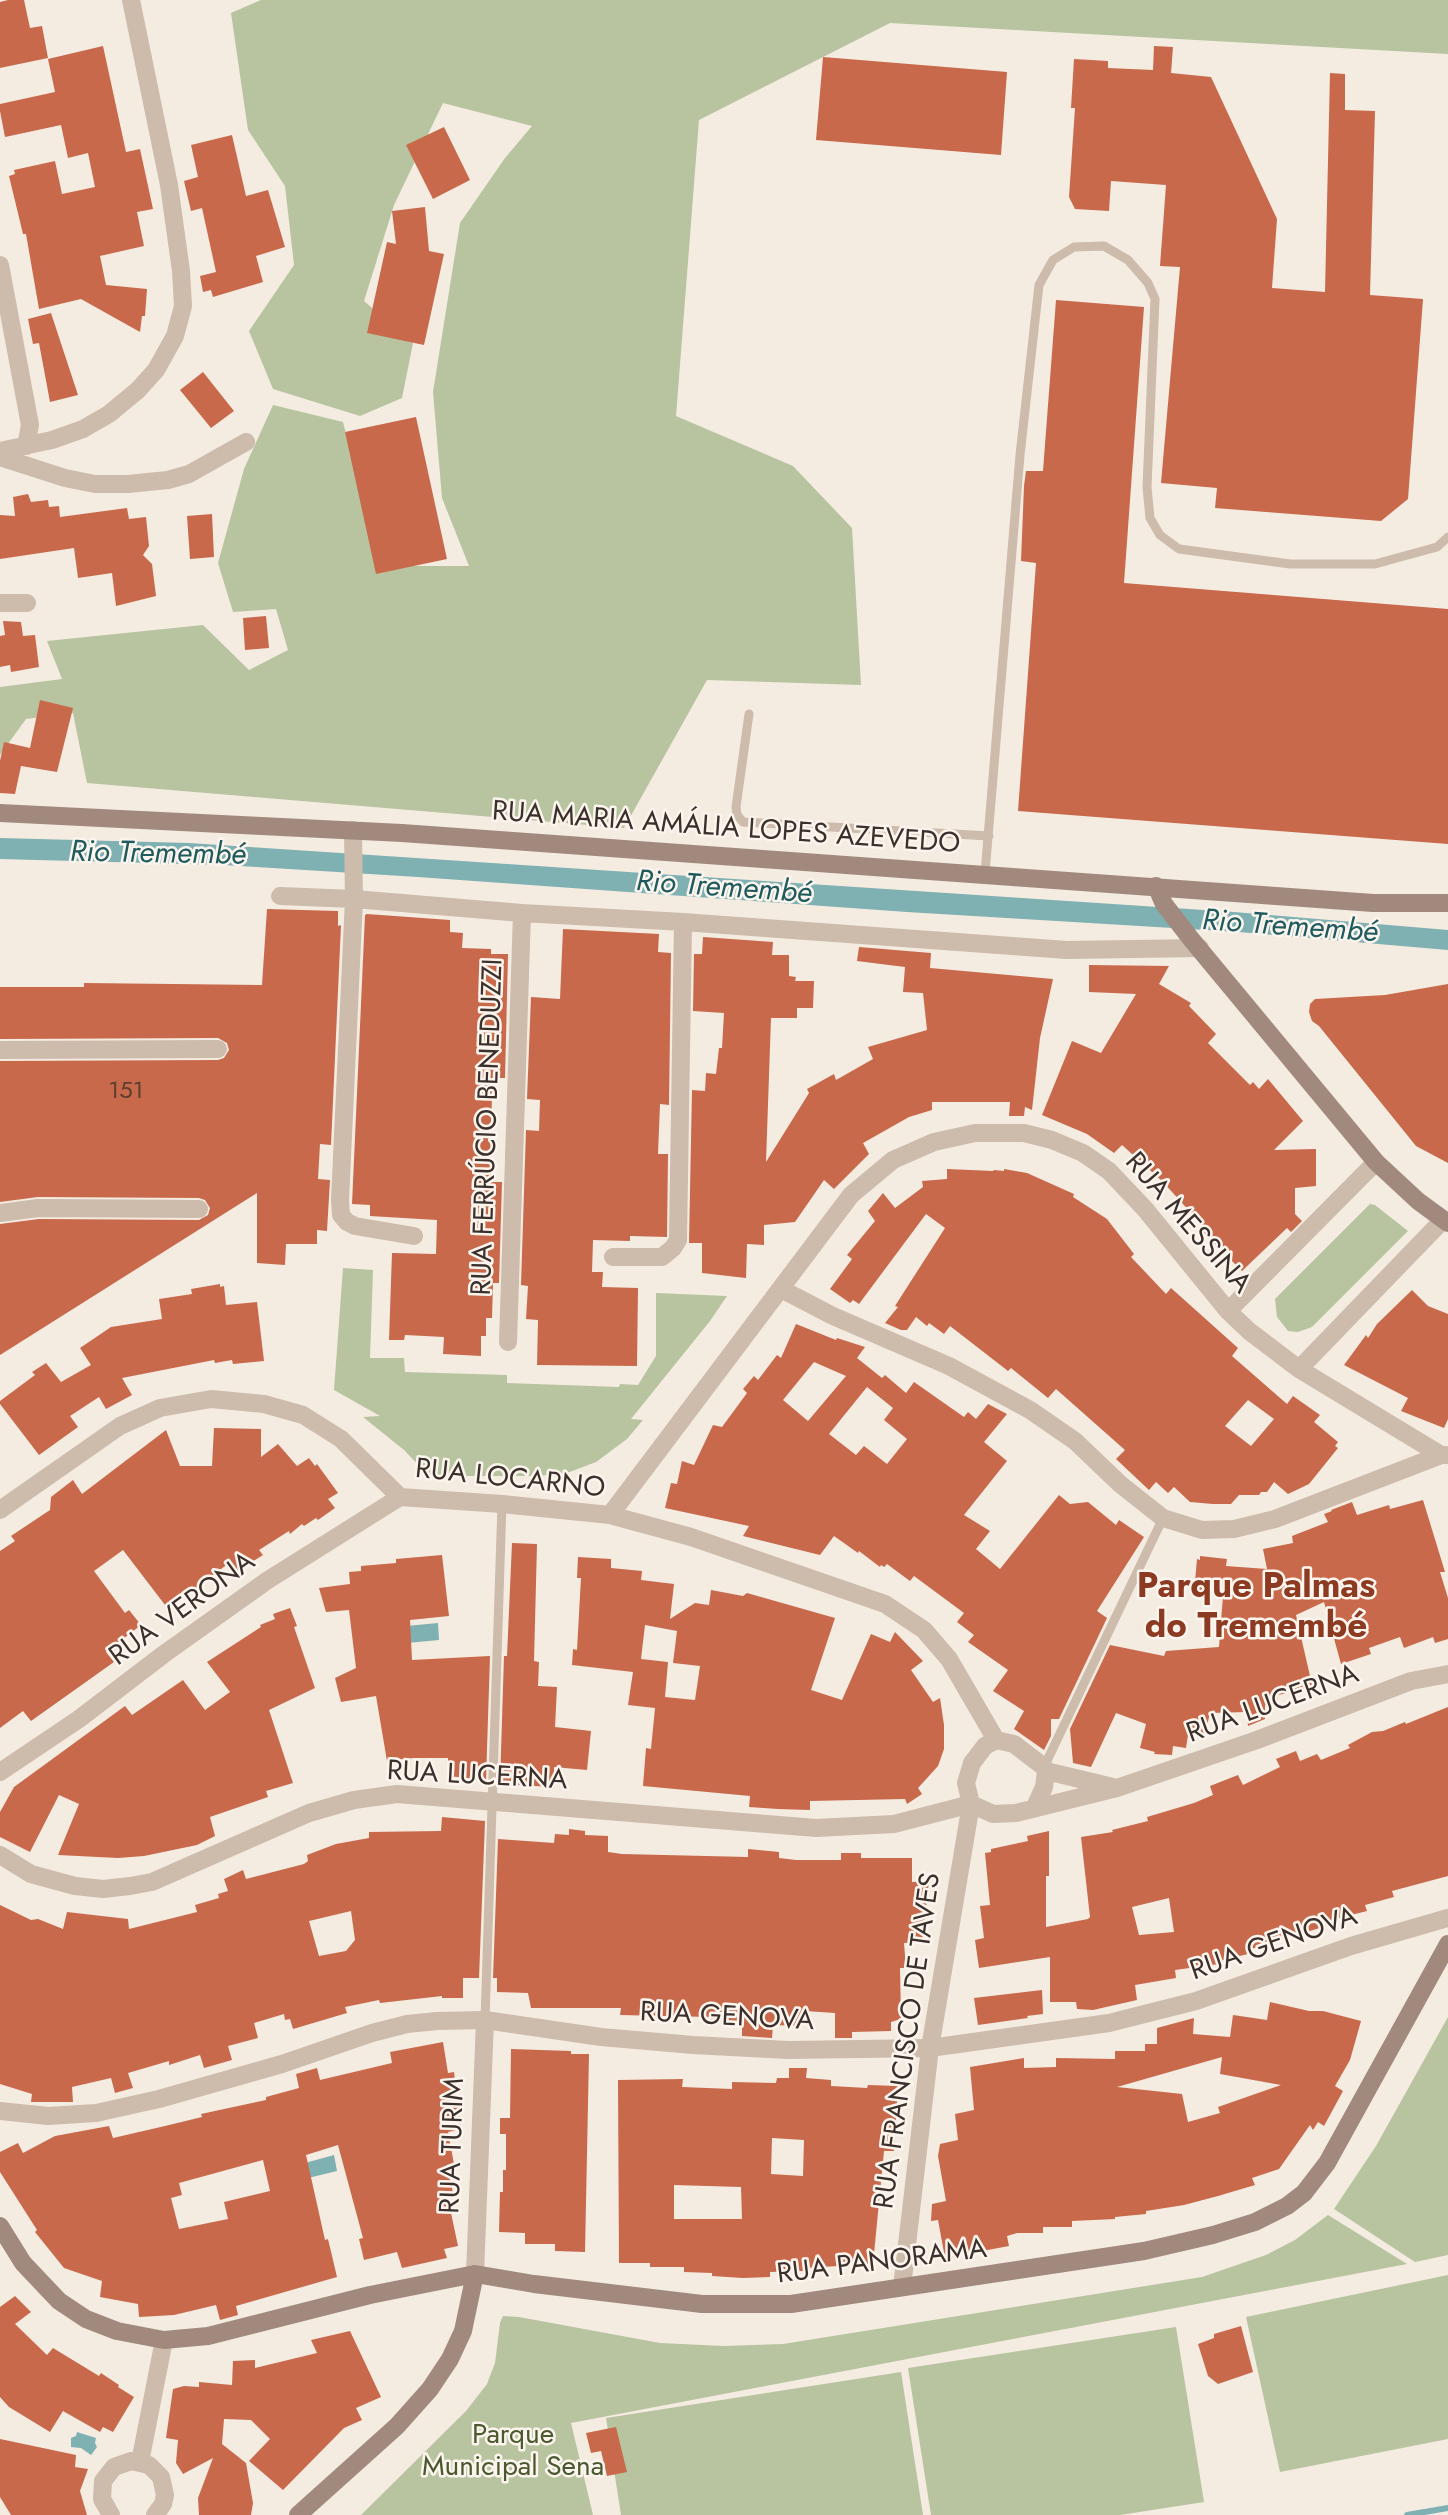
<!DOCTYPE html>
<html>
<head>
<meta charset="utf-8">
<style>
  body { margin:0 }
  canvas { display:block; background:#f4ebe1 }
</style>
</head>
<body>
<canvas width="1448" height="2515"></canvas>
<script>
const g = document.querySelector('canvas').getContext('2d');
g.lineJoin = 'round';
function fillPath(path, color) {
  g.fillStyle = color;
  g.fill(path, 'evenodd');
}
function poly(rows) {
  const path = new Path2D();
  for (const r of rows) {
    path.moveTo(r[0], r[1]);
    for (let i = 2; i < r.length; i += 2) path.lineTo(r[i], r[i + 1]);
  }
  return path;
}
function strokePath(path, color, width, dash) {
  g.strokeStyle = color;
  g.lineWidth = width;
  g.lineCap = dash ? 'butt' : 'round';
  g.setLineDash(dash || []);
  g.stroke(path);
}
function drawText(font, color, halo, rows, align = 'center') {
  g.font = font + ' Jost,sans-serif';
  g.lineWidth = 5;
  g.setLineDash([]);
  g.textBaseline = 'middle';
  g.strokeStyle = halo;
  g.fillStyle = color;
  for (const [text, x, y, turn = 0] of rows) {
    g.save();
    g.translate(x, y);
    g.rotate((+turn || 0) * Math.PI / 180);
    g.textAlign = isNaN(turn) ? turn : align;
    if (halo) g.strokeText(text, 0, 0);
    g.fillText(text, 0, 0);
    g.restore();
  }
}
const green = poly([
  [261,0,1448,0,1448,54,890,23,699,120,676,416,793,466,852,528,861,685,707,680,624,828,87,783,73,713,26,719,0,755,0,687,62,679,47,641,203,625,249,670,288,650,276,609,233,612,218,563,244,469,273,405,343,422,379,566,469,566,442,498,433,392,460,223,505,158,532,126,443,103,394,205,364,301,413,343,402,398,360,416,273,389,249,331,294,265,285,186,248,130,231,13],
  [1370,1204,1375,1205,1408,1231,1312,1327,1298,1332,1288,1331,1277,1317,1275,1299],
  [343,1268,373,1270,370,1358,404,1358,405,1372,507,1375,507,1383,619,1387,620,1384,638,1385,656,1356,656,1293,727,1296,710,1321,631,1419,643,1420,627,1439,596,1462,567,1473,538,1476,437,1476,427,1474,404,1450,363,1417,380,1416,334,1390],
  [1448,2017,1448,2255,1415,2262,1334,2209,1376,2146],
  [1328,2215,1407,2264,571,2423,593,2515,361,2515,466,2411,487,2384,495,2363,500,2323,503,2316,519,2317,660,2343,724,2346,783,2344,1202,2277,1266,2255,1295,2240],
  [1448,2275,1448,2439,1280,2472,1246,2317],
  [1176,2327,1204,2502,1120,2515,931,2515,908,2368],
  [901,2372,923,2515,621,2515,606,2418]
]);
const water = poly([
  [0,838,189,843,1234,912,1448,930,1448,950,1239,932,907,912,418,877,224,865,0,859],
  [438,1623,439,1640,407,1643,406,1626],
  [334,2155,337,2171,308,2178,305,2163],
  [77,2432,96,2438,95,2443,97,2447,91,2455,81,2448,71,2447,71,2438,76,2436]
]);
const stream = poly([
  [1407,2515,1448,2508]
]);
const building = poly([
  [8,0,24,0,30,28,42,26,48,58,0,68,0,2],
  [103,46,126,152,140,149,153,209,137,212,144,246,100,256,106,285,147,289,145,316,142,316,140,332,81,299,39,309,26,234,23,234,9,176,15,174,14,170,55,161,62,194,95,187,88,153,68,158,61,125,5,137,0,111,0,104,55,92,48,59],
  [1154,46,1173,47,1171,73,1211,77,1277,219,1272,288,1325,292,1330,73,1345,74,1345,110,1375,111,1370,295,1423,299,1408,499,1381,521,1215,508,1217,488,1161,483,1180,267,1160,266,1166,185,1111,181,1109,211,1075,209,1069,197,1075,108,1071,108,1074,59,1108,61,1108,68,1153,70],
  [823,57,1007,72,1001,155,816,140],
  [444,127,470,180,433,199,406,145],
  [232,135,246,196,268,190,285,247,256,256,263,282,213,297,211,290,203,292,200,276,216,272,202,208,191,211,184,181,198,177,191,145],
  [425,207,429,251,444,254,424,345,367,333,387,242,396,244,392,211],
  [1056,300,1144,307,1124,583,1448,609,1448,844,1018,811,1036,563,1021,561,1024,486,1026,471,1043,471],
  [51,313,78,395,50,402,39,343,33,344,28,319],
  [203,372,234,411,211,428,180,390],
  [416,417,447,559,376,574,345,432],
  [28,494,31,502,48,500,49,507,59,506,60,517,127,508,129,519,146,517,149,546,143,555,152,564,156,596,116,606,112,573,78,578,74,548,0,559,0,515,15,516,13,497],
  [212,514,214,557,190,559,187,516],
  [266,616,269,648,245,650,243,618],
  [3,621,21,622,23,636,35,635,39,667,11,672,10,665,0,667,0,636,5,635],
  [40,700,73,708,57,772,21,766,15,794,0,793,0,761,4,742,30,748],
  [267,909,338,911,338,926,341,925,331,1145,320,1144,318,1179,330,1180,327,1231,317,1230,317,1244,286,1244,285,1265,257,1263,257,1193,0,1355,0,1224,39,1219,199,1220,208,1215,210,1208,205,1200,199,1198,38,1197,0,1202,0,1061,218,1060,224,1058,229,1050,227,1043,218,1038,0,1039,0,987,84,987,84,983,262,985],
  [367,914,450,920,450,932,463,933,462,948,491,949,491,954,508,954,505,1078,492,1078,491,1182,502,1182,499,1283,493,1283,492,1318,486,1318,486,1336,481,1336,481,1356,443,1354,444,1337,405,1335,404,1340,389,1340,392,1253,436,1254,437,1220,370,1216,370,1205,352,1204,365,915],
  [563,929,659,934,658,952,671,953,669,1105,660,1104,658,1154,668,1154,667,1237,630,1236,630,1241,593,1240,592,1272,603,1272,602,1287,638,1288,637,1366,537,1365,538,1320,526,1319,528,1286,521,1285,526,1130,539,1131,540,1100,527,1099,531,997,560,999],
  [703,937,773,942,772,955,789,955,789,976,796,977,795,981,814,981,813,1008,797,1008,797,1018,771,1018,766,1162,809,1093,807,1089,834,1074,836,1080,873,1059,868,1047,927,1030,923,993,903,992,905,967,857,961,859,947,931,953,930,968,1053,979,1040,1038,1032,1110,1025,1107,1024,1116,1009,1116,1010,1102,932,1102,932,1110,909,1117,863,1143,869,1154,834,1189,824,1180,795,1222,764,1225,764,1245,747,1244,746,1278,702,1273,702,1243,689,1243,692,1090,705,1091,706,1073,716,1074,719,1048,722,1048,724,1013,693,1011,694,954,702,954],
  [1089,965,1169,966,1159,984,1191,1003,1189,1006,1216,1034,1208,1043,1250,1085,1253,1082,1259,1089,1268,1079,1303,1121,1274,1150,1316,1149,1316,1186,1295,1188,1295,1214,1302,1221,1291,1232,1287,1228,1242,1271,1200,1229,1203,1226,1162,1181,1122,1145,1114,1153,1087,1134,1042,1115,1072,1041,1101,1053,1136,994,1089,992],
  [1448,984,1448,1163,1416,1146,1319,1026,1312,1021,1309,1012,1310,1004,1315,999,1385,995],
  [947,1169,993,1171,994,1170,1004,1171,1004,1169,1027,1173,1074,1194,1073,1197,1107,1219,1134,1254,1131,1257,1166,1294,1171,1288,1238,1348,1232,1356,1287,1404,1293,1396,1320,1415,1314,1422,1338,1442,1335,1446,1338,1448,1309,1484,1288,1494,1274,1482,1267,1492,1261,1492,1259,1495,1239,1495,1231,1504,1213,1504,1190,1502,1174,1487,1168,1493,1156,1482,1149,1490,1116,1459,1125,1450,1056,1389,1048,1398,1011,1368,1008,1371,950,1326,944,1334,929,1323,927,1326,916,1317,907,1330,901,1330,885,1323,898,1307,895,1306,945,1228,926,1214,859,1304,853,1300,850,1303,830,1289,852,1259,847,1255,875,1221,868,1211,883,1193,895,1208,923,1187,922,1181,947,1179],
  [1248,1400,1274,1419,1251,1446,1225,1426],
  [220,1284,220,1287,224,1286,226,1305,257,1302,264,1361,233,1364,232,1360,215,1363,214,1360,122,1378,132,1395,106,1409,99,1397,70,1416,78,1427,39,1455,0,1404,0,1401,35,1375,32,1372,46,1363,61,1382,91,1365,80,1348,111,1327,162,1319,159,1299,192,1294,191,1289],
  [1412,1290,1428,1306,1448,1314,1448,1419,1444,1428,1401,1411,1408,1398,1344,1365,1366,1335,1368,1338,1377,1324],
  [796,1324,836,1340,837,1338,865,1347,857,1358,882,1378,885,1375,906,1393,914,1382,964,1417,968,1412,976,1419,988,1404,1007,1414,984,1442,1007,1461,964,1515,990,1531,976,1549,1000,1569,1059,1495,1070,1504,1088,1502,1116,1525,1119,1520,1144,1537,1097,1611,1107,1618,1059,1719,1051,1719,1051,1736,1044,1750,1014,1729,1024,1711,993,1691,1008,1670,968,1642,974,1635,957,1622,964,1613,914,1576,910,1581,887,1564,884,1567,881,1565,880,1567,859,1551,858,1553,834,1536,820,1555,743,1536,749,1526,665,1508,671,1483,677,1484,682,1461,694,1465,713,1425,722,1427,747,1393,743,1389,754,1376,758,1380,777,1355,781,1358],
  [814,1362,846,1376,808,1421,783,1400],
  [867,1387,893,1408,884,1420,907,1439,887,1464,864,1446,856,1455,829,1434],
  [214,1428,261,1429,261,1457,278,1444,297,1466,309,1458,315,1466,317,1464,338,1493,328,1499,335,1508,318,1520,316,1518,304,1526,302,1524,290,1534,289,1531,259,1550,263,1555,236,1572,229,1563,192,1591,189,1587,165,1605,123,1550,94,1571,125,1613,129,1610,141,1625,106,1652,114,1662,31,1721,23,1711,0,1728,0,1551,15,1541,11,1536,50,1510,51,1497,73,1480,82,1494,166,1430,180,1466,212,1466],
  [1423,1500,1445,1572,1440,1572,1448,1598,1448,1639,1435,1643,1433,1637,1404,1648,1400,1637,1369,1648,1371,1654,1341,1664,1324,1602,1296,1615,1313,1689,1277,1695,1278,1704,1265,1705,1265,1719,1248,1726,1247,1712,1210,1713,1204,1738,1188,1735,1186,1748,1173,1746,1172,1755,1154,1754,1155,1752,1140,1748,1146,1724,1116,1713,1091,1767,1073,1763,1070,1729,1110,1645,1164,1656,1166,1651,1219,1647,1223,1596,1194,1593,1197,1559,1200,1560,1200,1556,1227,1559,1226,1566,1267,1569,1263,1549,1293,1543,1292,1536,1328,1522,1324,1514,1332,1511,1331,1510,1352,1502,1357,1515,1389,1505,1390,1509],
  [512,1543,537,1544,534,1661,539,1662,538,1686,557,1687,555,1727,591,1731,587,1770,554,1767,554,1787,500,1784,504,1656,507,1656],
  [442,1555,449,1616,410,1620,412,1660,490,1656,486,1780,448,1776,448,1758,413,1758,387,1761,376,1696,341,1702,335,1678,356,1668,349,1610,326,1612,319,1588,350,1584,349,1572,361,1571,361,1566,396,1563,396,1559],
  [578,1557,611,1559,611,1568,642,1571,641,1580,674,1584,670,1619,695,1603,709,1605,711,1590,743,1596,747,1593,835,1618,811,1690,842,1700,871,1634,890,1642,895,1632,923,1661,911,1670,933,1702,940,1698,944,1725,944,1749,938,1766,918,1788,922,1794,907,1804,905,1799,810,1801,810,1810,778,1809,749,1807,750,1796,643,1786,646,1748,651,1749,655,1708,628,1705,633,1672,572,1665,573,1649,577,1650,581,1578,577,1578],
  [645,1625,677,1631,673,1663,700,1666,695,1700,665,1697,668,1662,641,1659],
  [290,1608,297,1626,294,1627,315,1688,269,1710,293,1783,266,1791,268,1797,210,1817,215,1836,197,1845,144,1856,118,1858,58,1855,79,1804,59,1795,30,1852,0,1837,0,1812,14,1787,125,1706,132,1715,183,1680,205,1710,230,1692,207,1662,261,1627,260,1625,275,1619,273,1614],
  [1448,1707,1448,1876,1392,1891,1394,1897,1365,1905,1367,1911,1335,1919,1336,1923,1251,1949,1252,1953,1223,1960,1219,1964,1175,1970,1176,1978,1135,1985,1137,2000,1093,2010,1077,2009,1076,2002,1050,2002,1050,1957,979,1968,975,1940,984,1938,980,1906,990,1905,985,1853,991,1852,991,1849,1028,1841,1027,1836,1049,1831,1049,1876,1046,1876,1046,1927,1088,1919,1090,1917,1081,1837,1113,1832,1112,1830,1148,1821,1147,1817,1194,1803,1213,1795,1210,1786,1238,1775,1243,1785,1280,1767,1276,1759,1296,1751,1300,1761,1317,1754,1321,1760,1350,1748,1348,1745,1372,1732,1383,1731,1405,1722,1406,1724],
  [1169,1898,1174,1932,1139,1935,1132,1907],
  [442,1817,485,1821,479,1978,463,1978,463,1998,442,1998,442,1996,380,2003,379,2000,345,2007,347,2013,293,2029,290,2019,285,2020,284,2014,254,2023,258,2038,228,2046,232,2060,204,2068,200,2055,169,2065,169,2061,128,2073,133,2088,115,2093,111,2078,72,2087,73,2102,31,2102,32,2094,0,2084,0,1905,31,1920,38,1919,63,1929,67,1912,128,1919,129,1929,197,1912,195,1905,219,1898,218,1894,228,1891,224,1879,243,1870,246,1879,304,1864,308,1861,307,1855,336,1844,369,1838,369,1832,441,1831],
  [351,1911,355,1940,346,1951,319,1956,309,1921],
  [569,1829,585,1831,585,1835,608,1836,608,1852,622,1854,748,1857,748,1849,779,1852,779,1858,796,1860,841,1860,841,1853,861,1853,861,1858,912,1858,912,1882,929,1881,922,1942,904,1943,906,1968,900,1968,901,2019,891,2022,891,2031,852,2032,852,2038,835,2038,835,2013,805,2011,804,2023,800,2023,800,2026,773,2025,772,2038,742,2036,742,2022,711,2021,711,2017,620,2015,621,2008,531,2008,528,1993,497,1992,497,1978,493,1978,498,1839,554,1843,555,1834,569,1835],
  [1042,1990,1043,2014,1027,2016,1028,2018,978,2025,974,1998],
  [1270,2002,1309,2011,1323,2011,1361,2021,1350,2060,1335,2086,1343,2091,1324,2126,1318,2122,1313,2130,1310,2125,1279,2169,1252,2178,1255,2185,1218,2196,1184,2205,1146,2211,1146,2214,1115,2217,1115,2219,1072,2221,1072,2227,1043,2227,1043,2233,1017,2233,1007,2236,1009,2246,945,2258,938,2220,931,2221,932,2204,946,2201,938,2156,940,2144,958,2140,955,2114,974,2110,970,2067,1024,2058,1024,2068,1056,2067,1056,2058,1115,2059,1115,2051,1145,2051,1145,2044,1157,2044,1157,2028,1194,2018,1193,2034,1230,2037,1233,2015,1267,2020],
  [1222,2057,1220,2074,1281,2085,1218,2107,1220,2113,1188,2122,1182,2094,1117,2087],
  [443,2042,448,2073,454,2072,461,2129,448,2132,454,2164,447,2165,453,2193,447,2194,458,2246,444,2249,447,2258,402,2268,397,2252,364,2260,359,2239,363,2238,338,2145,306,2155,325,2240,328,2239,337,2277,236,2306,238,2315,220,2320,216,2305,174,2315,139,2317,138,2304,100,2297,102,2281,64,2268,35,2232,37,2230,0,2172,0,2152,18,2143,23,2153,55,2136,109,2126,113,2138,165,2126,202,2117,201,2114,266,2100,266,2097,299,2088,296,2074,317,2068,320,2080,392,2063,390,2052],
  [263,2160,270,2191,224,2202,228,2219,179,2229,171,2198,182,2195,179,2183],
  [511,2049,571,2051,571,2054,589,2054,585,2252,555,2251,555,2244,525,2244,525,2233,499,2232,500,2192,503,2192,503,2170,506,2170,506,2134,500,2134,500,2118,510,2118],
  [789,2068,807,2068,806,2078,831,2080,831,2086,867,2088,868,2085,898,2086,894,2151,884,2151,873,2264,804,2268,804,2271,770,2272,770,2277,743,2278,712,2276,712,2273,684,2272,684,2267,650,2267,650,2263,619,2263,618,2080,683,2079,682,2087,732,2089,732,2082,776,2083,777,2078,789,2078],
  [772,2138,804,2140,803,2176,771,2174],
  [674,2185,741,2187,742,2219,674,2219],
  [15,2296,31,2312,15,2324,47,2355,53,2348,99,2376,101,2373,119,2385,118,2387,134,2397,113,2432,103,2427,100,2432,63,2411,50,2432,9,2407,0,2397,0,2307],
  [1241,2326,1253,2372,1218,2384,1208,2376,1198,2344,1214,2338,1214,2334],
  [350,2331,381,2397,356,2408,362,2420,344,2428,283,2490,249,2461,270,2439,251,2420,224,2419,222,2444,246,2463,253,2503,251,2515,199,2515,198,2498,213,2458,183,2474,176,2463,178,2440,166,2438,173,2389,184,2386,199,2387,199,2382,232,2385,233,2361,255,2360,255,2368,317,2353,311,2340],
  [616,2427,627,2472,607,2476,601,2451,591,2453,586,2433],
  [0,2439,76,2455,75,2467,88,2469,80,2491,87,2515,11,2515,0,2497]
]);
const lane = poly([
  [749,714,736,807,737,815,743,822,989,836],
  [985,873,1020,455,1039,285,1053,260,1074,247,1104,246,1128,260,1148,283,1155,299,1147,487,1150,518,1160,535,1179,549,1290,564,1375,564,1437,547,1448,537],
  [1044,1767,1163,1518],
  [485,2020,502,1504]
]);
const street = poly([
  [0,265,30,425,26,446],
  [0,451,52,440,83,429,109,414,138,390,156,370,175,336,183,306,181,271,169,185,131,0],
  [0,457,65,478,95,484,128,484,168,480,189,474,246,442],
  [0,603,27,603],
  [353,830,354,899,340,1200,341,1215,347,1222,355,1226,414,1236],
  [280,896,354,899,522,913,683,922,1067,950,1200,948],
  [0,1050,218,1049],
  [0,1213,38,1208,199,1209],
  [613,1257,662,1257,673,1248,678,1240,683,922],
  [781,1289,833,1316,949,1366,1030,1410,1075,1441,1120,1484,1163,1518,1202,1530,1234,1529,1275,1519,1441,1455],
  [1228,1311,1376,1162],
  [508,1342,522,913],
  [1299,1369,1443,1220],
  [0,1510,120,1426,160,1408,211,1399,264,1404,303,1415,341,1439,400,1497,502,1504,610,1515,691,1537,885,1604,924,1630,949,1659,996,1740],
  [610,1515,851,1195,893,1160,934,1142,975,1133,1024,1133,1052,1140,1083,1153,1109,1171,1145,1209,1228,1311,1249,1331,1299,1369,1441,1455,1448,1455],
  [1046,1771,1113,1787],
  [0,1772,79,1719,164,1654,268,1580,400,1497],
  [971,1804,993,1814,1016,1813,1117,1788,1257,1740,1411,1681,1448,1674],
  [0,1855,31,1874,75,1886,103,1889,130,1886,152,1882,309,1813,354,1800,397,1794,816,1828,894,1824,971,1804],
  [0,2111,48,2116,96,2113,159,2099,282,2064,372,2033,407,2024,437,2021,485,2020,601,2037,693,2045,788,2050,930,2048,1109,2023,1196,2001,1351,1946,1448,1918],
  [475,2274,485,2020],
  [902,2287,930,2048,971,1804,966,1783,972,1763,985,1746,996,1740,1014,1744,1044,1767,1046,1771,1044,1787,1035,1807],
  [140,2462,164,2340],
  [111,2515,102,2499,103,2481,114,2467,131,2461,149,2465,161,2477,165,2495,163,2504,155,2515]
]);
const secondary = poly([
  [0,813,402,833,1373,903,1448,903],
  [1156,886,1164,904,1191,939,1376,1162,1418,1201,1448,1223],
  [0,2226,23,2263,59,2301,86,2319,117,2331,164,2340,208,2336,370,2295,475,2274,534,2284,702,2304,791,2304,1144,2251,1213,2235,1255,2222,1287,2206,1304,2193,1327,2163,1448,1944],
  [298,2515,397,2426,430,2389,450,2359,463,2331,475,2274]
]);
const numberNames = [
  ["151",126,1092]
];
const streetNames = [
  ["RUA MARIA AMÁLIA LOPES AZEVEDO",726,829,4],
  ["RUA FERRÚCIO BENEDUZZI",489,1127,-88],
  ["RUA MESSINA",1187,1224,49],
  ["RUA LOCARNO",510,1480,6],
  ["RUA VERONA",183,1610,-36],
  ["RUA LUCERNA",1273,1705,-20],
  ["RUA LUCERNA",477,1777,3],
  ["RUA GENOVA",1274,1945,-19],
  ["RUA GENOVA",727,2018,3],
  ["RUA FRANCISCO DE TAVES",909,2041,-82],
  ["RUA TURIM",454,2146,-88],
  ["RUA PANORAMA",882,2263,-7]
];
const parkNames = [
  ["Parque",513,2436],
  ["Municipal Sena",513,2468]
];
const waterNames = [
  ["Rio Tremembé",158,855,1],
  ["Rio Tremembé",724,889,4],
  ["Rio Tremembé",1290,928,4]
];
const districtNames = [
  ["Parque Palmas",1256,1589],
  ["do Tremembé",1256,1629]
];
fillPath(green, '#b8c4a0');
fillPath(water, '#7fb0b2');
strokePath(stream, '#7fb0b2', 6);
fillPath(building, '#c8694b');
strokePath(lane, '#cdbbac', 9);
strokePath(street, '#cdbbac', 18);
strokePath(secondary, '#a18a7d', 18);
drawText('24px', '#5e3e33', null, numberNames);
drawText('28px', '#3b302b', '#fbf5ee', streetNames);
drawText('28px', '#4a5a2e', '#fbf5ee', parkNames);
drawText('italic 30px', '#1f5a5e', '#fbf5ee', waterNames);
drawText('bold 35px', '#8c3b22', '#fbf5ee', districtNames);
</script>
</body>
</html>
